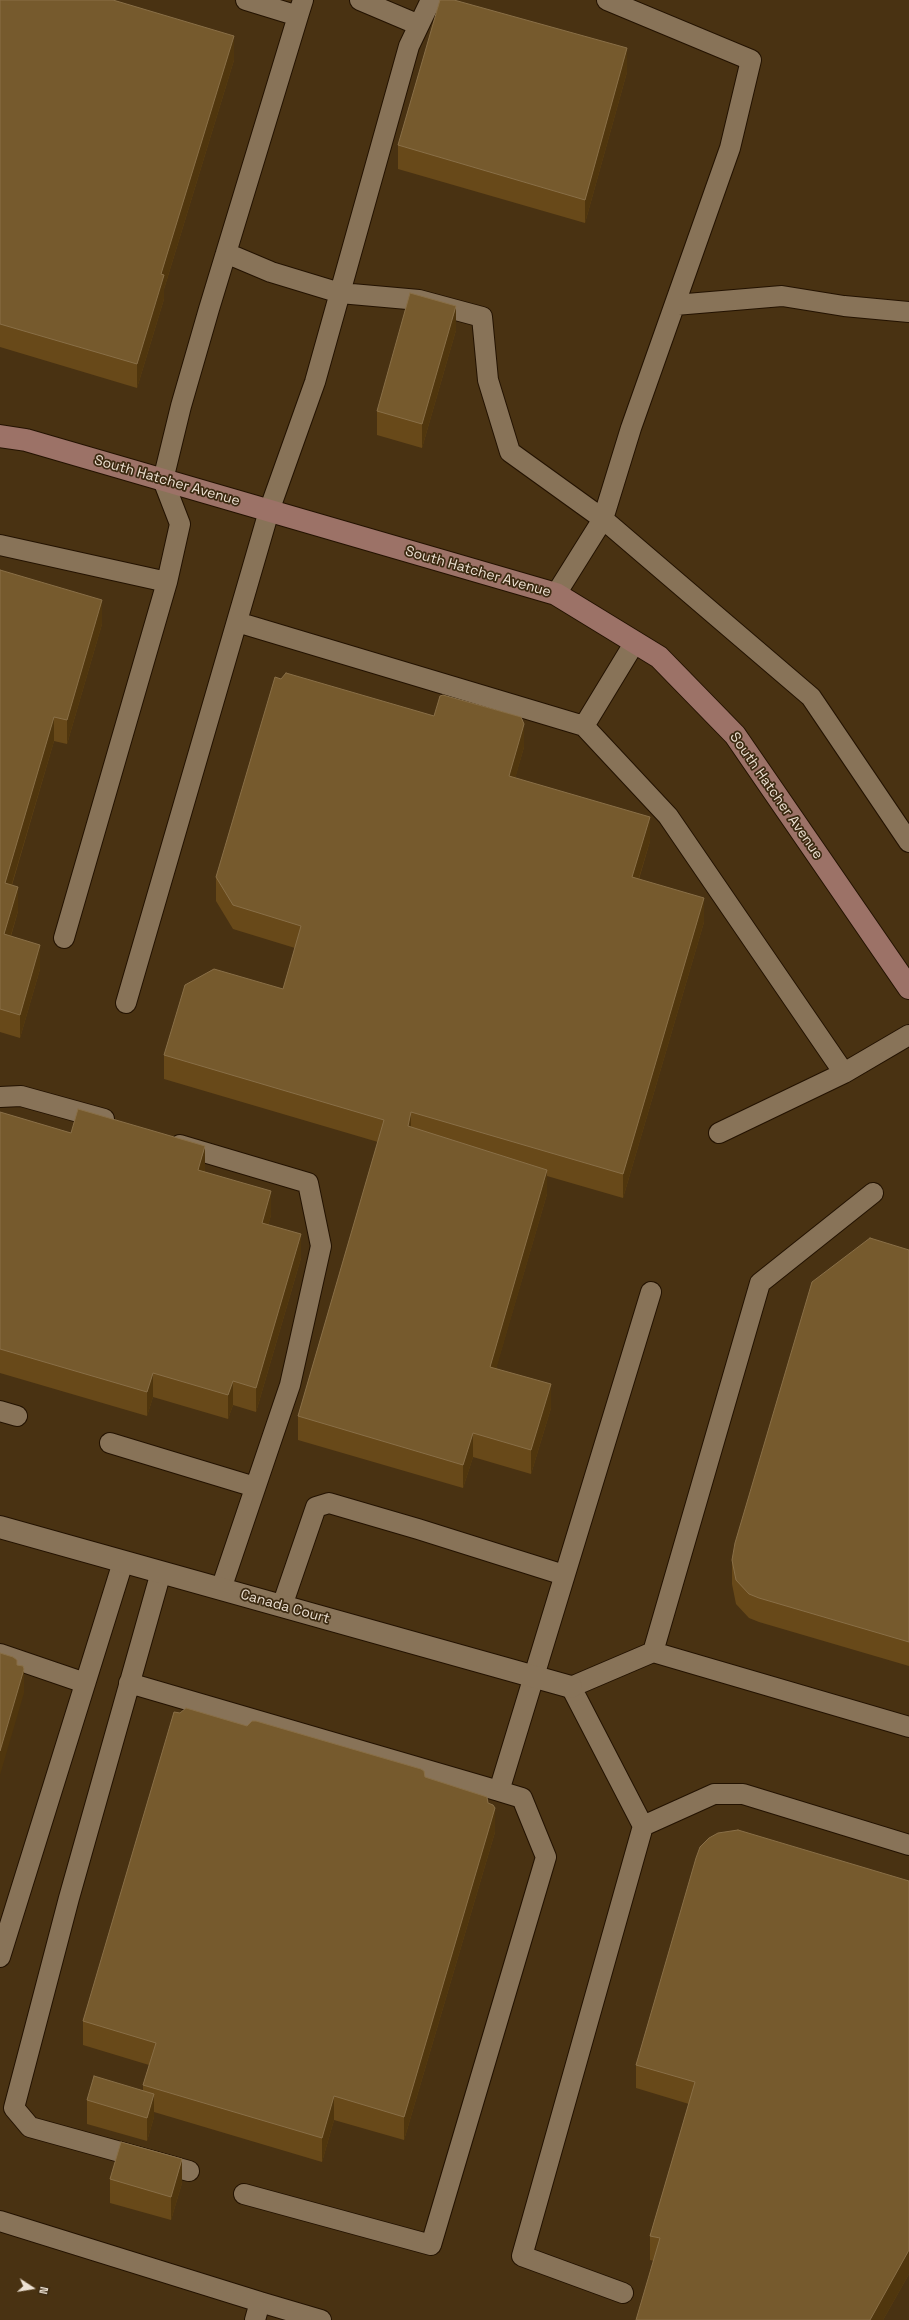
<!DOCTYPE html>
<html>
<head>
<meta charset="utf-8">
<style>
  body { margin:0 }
  #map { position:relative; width:909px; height:2320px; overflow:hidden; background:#3c2a11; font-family:"Space Grotesk",sans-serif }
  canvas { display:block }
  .north { position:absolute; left:12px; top:2268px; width:40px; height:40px; -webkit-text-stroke:3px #3c2a11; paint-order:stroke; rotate:102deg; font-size:11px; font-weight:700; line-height:16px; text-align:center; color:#ede1d3 }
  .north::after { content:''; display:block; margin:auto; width:14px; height:18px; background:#ede1d3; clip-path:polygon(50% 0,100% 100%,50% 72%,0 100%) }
</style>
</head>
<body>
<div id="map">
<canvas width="909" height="2320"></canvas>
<div class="north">N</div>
</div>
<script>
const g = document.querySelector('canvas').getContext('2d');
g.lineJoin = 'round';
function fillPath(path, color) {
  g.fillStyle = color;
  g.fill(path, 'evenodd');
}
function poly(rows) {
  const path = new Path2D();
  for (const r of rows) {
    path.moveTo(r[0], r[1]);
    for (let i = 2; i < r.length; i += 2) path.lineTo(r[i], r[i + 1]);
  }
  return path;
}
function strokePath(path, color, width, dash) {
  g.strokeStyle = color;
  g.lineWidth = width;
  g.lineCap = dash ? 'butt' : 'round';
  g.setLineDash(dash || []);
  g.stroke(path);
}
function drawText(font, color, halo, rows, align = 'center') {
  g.font = font + ' "Space Grotesk",sans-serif';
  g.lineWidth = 3.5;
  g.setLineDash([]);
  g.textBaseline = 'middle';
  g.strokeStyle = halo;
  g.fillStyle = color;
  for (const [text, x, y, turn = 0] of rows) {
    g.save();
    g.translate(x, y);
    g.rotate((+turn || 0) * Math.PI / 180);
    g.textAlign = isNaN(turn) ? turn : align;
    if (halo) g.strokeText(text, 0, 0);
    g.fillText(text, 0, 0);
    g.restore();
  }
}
const built = poly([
  [0,0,909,0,909,2320,0,2320]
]);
const lane = poly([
  [360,0,419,25],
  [298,16,303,0],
  [226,253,271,272,340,293,419,300,482,317,488,380,510,452,603,519,811,697,909,842],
  [675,305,782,296,844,306,909,312],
  [0,545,167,582,64,938],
  [167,582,180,524,163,480,181,406,209,309,298,16,246,0],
  [556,594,603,519,631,428,730,148,751,60,607,0],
  [237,622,584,726,668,816,844,1073,719,1133],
  [584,726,635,642],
  [126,1003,269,511,315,382,409,46,431,0],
  [844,1073,909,1035],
  [0,1097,21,1096,104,1119],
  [180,1145,308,1183,321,1246,290,1385,221,1589],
  [0,1411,17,1416],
  [110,1443,255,1487],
  [161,1572,69,1898,14,2108,30,2127,189,2171],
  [282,1606,316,1507,329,1503,418,1529,564,1575],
  [653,1652,760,1283,873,1193],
  [0,1654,85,1683],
  [129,1683,499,1791],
  [643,1826,714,1794,743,1794,909,1845],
  [0,1957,123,1562],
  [244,2194,431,2245,546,1857,522,1798,499,1791,651,1292],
  [0,2221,260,2302,255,2320],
  [623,2293,522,2256,643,1826,571,1687,653,1652,909,1727],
  [260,2302,321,2320]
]);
const street = poly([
  [0,1527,571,1687]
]);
const secondary = poly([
  [0,436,26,440,556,594,659,657,735,735,909,988]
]);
const wall = poly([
  [0,0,234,60,164,289,164,299,137,388,0,347],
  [627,72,585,223,398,169,398,145],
  [456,330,422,448,377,435,377,411],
  [0,570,102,624,67,744,54,741,12,885,18,911,11,936,40,969,20,1038,0,1032],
  [434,716,524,747,515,778,650,841,639,879,704,922,623,1198,547,1176,547,1194,496,1368,551,1408,531,1474,473,1457,463,1488,298,1440,298,1416,378,1142,164,1079,164,1055,283,989,295,948,233,929,216,901,216,877],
  [0,1112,71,1133,205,1170,205,1172,271,1215,268,1225,301,1258,256,1412,233,1405,228,1419,153,1397,147,1416,0,1373],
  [909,1250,909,1666,759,1622,749,1618,736,1604,732,1584,732,1560],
  [180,1713,247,1726,425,1777,495,1832,404,2140,334,2120,322,2162,154,2112,154,2117,147,2141,87,2124,87,2100,143,2090,143,2085,149,2065,83,2045,83,2021],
  [909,1881,909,2274,883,2320,650,2260,650,2236,689,2104,636,2088,636,2065],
  [110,2179,182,2183,171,2220,110,2203]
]);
const shadedWall = poly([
  [234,36,234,60,164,289,164,299,137,388,137,364,161,274],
  [627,48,627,72,585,223,585,200],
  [456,306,456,330,422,448,422,424],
  [102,600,102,624,67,744,67,720],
  [54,717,54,741,5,907,5,883],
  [524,724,524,747,509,800,509,776],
  [650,817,650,841,632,901,632,877],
  [18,887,18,911,4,958,4,934],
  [704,898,704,922,623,1198,623,1174],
  [40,945,40,969,20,1038,20,1015],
  [411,1112,411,1136,408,1126],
  [205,1146,205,1170,198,1194,198,1170],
  [547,1170,547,1194,490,1390,490,1367],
  [271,1191,271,1215,262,1247,262,1223],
  [301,1234,301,1258,256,1412,256,1388],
  [153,1373,153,1397,147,1416,147,1392],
  [233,1381,233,1405,228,1419,228,1395],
  [551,1384,551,1408,531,1474,531,1450],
  [473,1433,473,1457,463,1488,463,1465],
  [24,1669,24,1693,0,1775,0,1751],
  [495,1808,495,1832,404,2140,404,2117],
  [154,2094,154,2117,147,2141,147,2118],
  [334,2096,334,2120,322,2162,322,2138],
  [182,2159,182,2183,171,2220,171,2197],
  [909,2250,909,2274,883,2320,870,2320]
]);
const building = poly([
  [0,0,113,0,234,36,161,274,164,275,137,364,0,324,0,0],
  [440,0,454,0,627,48,585,200,398,145,440,0],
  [410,293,456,306,422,424,377,411,410,293],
  [0,570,102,600,67,720,54,717,5,883,18,887,4,934,40,945,20,1015,0,1009,0,570],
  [286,673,434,716,440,696,443,695,521,717,524,724,509,776,650,817,632,877,704,898,623,1174,411,1112,408,1126,547,1170,490,1367,551,1384,531,1450,473,1433,463,1465,298,1416,384,1120,164,1055,185,985,214,969,283,989,301,926,233,905,216,877,275,677,281,679,286,673],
  [78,1109,205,1146,198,1170,271,1191,262,1223,301,1234,256,1388,233,1381,228,1395,153,1373,147,1392,0,1349,0,1112,71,1133,78,1109],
  [870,1238,909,1250,909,1642,759,1598,749,1594,736,1580,732,1560,735,1543,812,1282,870,1238],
  [0,1653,13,1657,17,1660,17,1665,23,1666,24,1669,0,1751,0,1653],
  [186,1708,247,1726,252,1721,256,1721,421,1769,424,1771,425,1777,487,1797,488,1803,493,1805,495,1808,404,2117,334,2096,322,2138,143,2085,156,2043,83,2021,174,1712,180,1713,186,1708],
  [738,1830,909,1881,909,2250,870,2320,636,2320,660,2238,650,2236,695,2082,636,2065,696,1858,700,1847,709,1838,718,1833,738,1830],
  [94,2076,154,2094,147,2118,87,2100,94,2076],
  [121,2142,182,2159,171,2197,110,2179,121,2142]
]);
const streetNames = [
  ["South Hatcher Avenue",167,481,16],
  ["South Hatcher Avenue",478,572,16],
  ["South Hatcher Avenue",776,796,55],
  ["Canada Court",285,1607,16]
];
fillPath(built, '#493212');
strokePath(lane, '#231200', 22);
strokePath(street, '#231200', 24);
strokePath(secondary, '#231200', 24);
strokePath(lane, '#887358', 20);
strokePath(street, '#887358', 22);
strokePath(secondary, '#9c7267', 22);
fillPath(wall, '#684919');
fillPath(shadedWall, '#50360d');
fillPath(building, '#765a2d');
strokePath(building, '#896f47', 1);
drawText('14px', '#ede1d3', '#3c2a11', streetNames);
</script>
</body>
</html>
